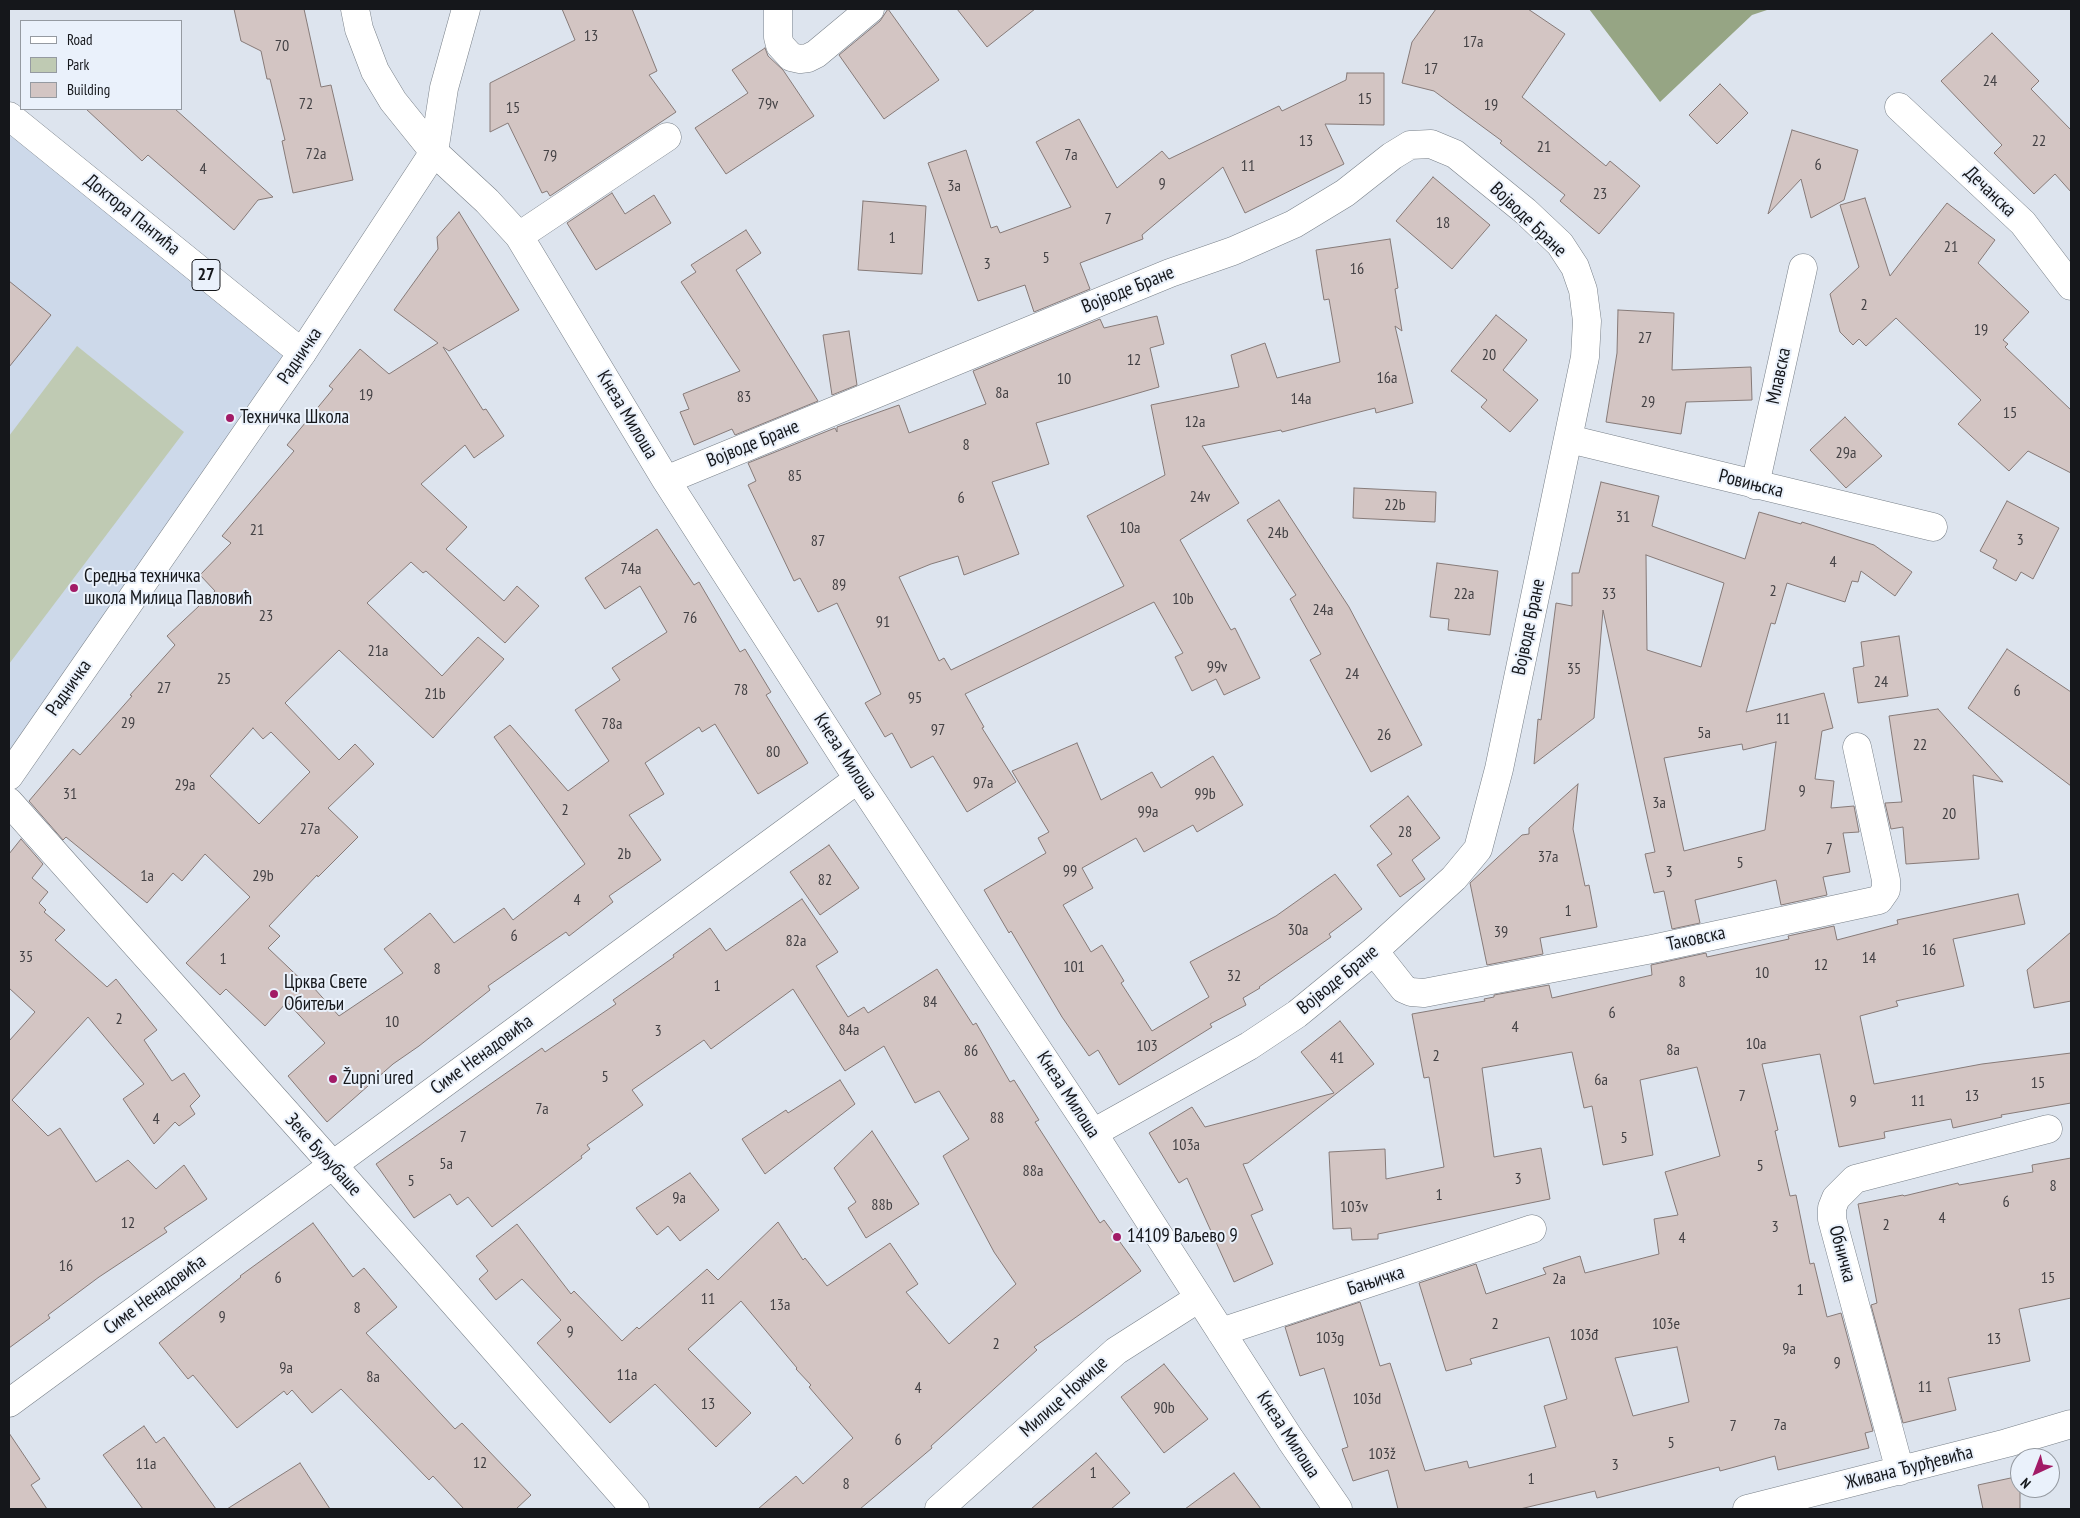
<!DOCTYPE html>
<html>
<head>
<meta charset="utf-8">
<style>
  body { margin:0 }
  #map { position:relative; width:2080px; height:1518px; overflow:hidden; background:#dde4ee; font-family:"PT Sans Narrow",sans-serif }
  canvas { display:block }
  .frame { position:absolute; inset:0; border:10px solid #15171b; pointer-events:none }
  .legend { position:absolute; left:20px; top:20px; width:162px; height:90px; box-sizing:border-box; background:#eaf1fb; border:1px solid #959aa1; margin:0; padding:6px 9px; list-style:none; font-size:15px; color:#15171b }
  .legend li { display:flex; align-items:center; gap:10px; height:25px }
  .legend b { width:25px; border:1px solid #959aa1 }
  .north { position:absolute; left:2010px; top:1448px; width:50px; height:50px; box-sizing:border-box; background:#eaf1fb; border:1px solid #959aa1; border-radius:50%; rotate:223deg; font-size:14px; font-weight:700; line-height:20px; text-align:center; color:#15171b }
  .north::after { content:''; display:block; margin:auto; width:18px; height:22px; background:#a21b67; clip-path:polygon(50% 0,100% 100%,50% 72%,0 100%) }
</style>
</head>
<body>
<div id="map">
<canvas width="2080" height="1518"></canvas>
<div class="frame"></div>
<ul class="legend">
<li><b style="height:6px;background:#fff"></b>Road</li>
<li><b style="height:14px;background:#bfcab3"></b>Park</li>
<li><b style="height:14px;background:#d3c5c3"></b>Building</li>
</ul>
<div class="north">N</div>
</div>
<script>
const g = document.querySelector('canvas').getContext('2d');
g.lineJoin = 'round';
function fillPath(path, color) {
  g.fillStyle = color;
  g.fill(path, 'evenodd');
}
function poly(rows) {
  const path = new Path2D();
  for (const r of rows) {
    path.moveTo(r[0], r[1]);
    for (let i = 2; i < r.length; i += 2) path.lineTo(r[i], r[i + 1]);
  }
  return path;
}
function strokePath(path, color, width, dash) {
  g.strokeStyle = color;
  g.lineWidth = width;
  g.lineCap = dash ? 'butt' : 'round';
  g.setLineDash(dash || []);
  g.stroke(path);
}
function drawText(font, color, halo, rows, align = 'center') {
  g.font = font + ' "PT Sans Narrow",sans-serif';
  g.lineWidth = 4;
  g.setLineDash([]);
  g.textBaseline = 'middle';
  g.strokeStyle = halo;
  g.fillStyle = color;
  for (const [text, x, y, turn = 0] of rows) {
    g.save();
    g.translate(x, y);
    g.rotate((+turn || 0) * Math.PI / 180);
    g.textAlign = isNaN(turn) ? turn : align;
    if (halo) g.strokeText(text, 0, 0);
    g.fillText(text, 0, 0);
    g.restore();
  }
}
const built = poly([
  [9,116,302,353,9,776]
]);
const green = poly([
  [77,346,184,432,9,664,9,436]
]);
const forest = poly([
  [1589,9,1770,9,1752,15,1660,102]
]);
const building = poly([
  [234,9,304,9,321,87,331,85,353,180,293,193,282,141,285,140,270,79,267,79,261,51,241,41,234,9],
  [562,9,632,9,657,71,649,75,676,112,550,196,547,191,542,193,508,123,490,132,490,83,575,40,562,9],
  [888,9,939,80,884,119,839,55,880,21,888,9],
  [957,9,1035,9,987,47,957,9],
  [1436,9,1528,9,1565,34,1522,97,1606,166,1610,161,1640,186,1599,234,1560,201,1565,195,1500,143,1502,141,1434,91,1402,83,1412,42,1436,9],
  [1992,33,2039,81,2031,89,2071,130,2071,192,2055,174,2034,194,1994,153,2002,145,1941,81,1992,33],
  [765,48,768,56,783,70,814,116,726,174,695,128,748,93,732,70,765,48],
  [1347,73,1384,73,1384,125,1325,124,1344,164,1245,213,1223,167,1142,235,1143,239,1080,263,1090,289,1034,312,1025,285,978,301,928,163,966,150,991,228,997,226,1000,233,1071,207,1036,142,1079,119,1117,188,1162,151,1169,159,1279,106,1282,111,1346,80,1347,73],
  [1720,84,1748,113,1717,144,1689,115,1720,84],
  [86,109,175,109,273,197,258,200,234,230,148,155,142,161,86,109],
  [1792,130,1858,150,1844,200,1811,218,1801,179,1768,214,1792,130],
  [1433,177,1490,225,1452,269,1396,221,1433,177],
  [612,193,625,214,654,195,671,223,596,270,567,223,612,193],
  [1865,198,1890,276,1947,203,1995,240,1978,263,2029,312,2003,340,2008,344,2005,347,2071,410,2071,473,2028,451,2009,471,1958,424,1981,400,1896,318,1866,346,1859,339,1853,345,1840,332,1830,294,1859,267,1840,205,1865,198],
  [863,201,926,206,922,274,858,270,863,201],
  [459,212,519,310,449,351,443,347,483,410,486,409,504,436,474,458,465,445,421,484,467,527,446,549,504,601,517,586,539,606,505,643,426,571,423,573,411,562,367,603,442,676,478,637,504,659,433,738,339,650,285,703,339,760,355,744,374,764,328,808,358,837,318,877,317,875,269,926,280,936,268,948,311,989,313,987,339,1016,403,973,384,949,430,913,454,943,504,908,513,920,585,864,494,737,510,725,568,791,609,761,575,710,620,680,612,668,667,632,640,586,605,609,585,578,657,529,694,585,699,582,740,652,745,649,771,692,766,695,808,763,758,794,715,724,702,732,699,727,645,763,664,794,629,815,661,860,609,896,613,902,569,936,566,932,488,986,490,990,419,1046,393,1064,327,1122,288,1076,325,1043,287,1002,265,1026,226,989,220,995,186,963,250,897,205,854,182,881,173,873,147,903,66,837,63,840,29,801,73,749,80,755,132,696,130,695,175,645,167,636,215,591,200,575,231,543,222,536,294,451,287,445,333,389,329,386,360,349,389,374,438,343,394,310,438,249,437,237,459,212],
  [253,728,263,739,271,732,310,772,259,824,210,776,253,728],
  [746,230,761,253,736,270,818,401,735,435,732,429,694,445,680,412,689,409,683,394,740,371,681,282,696,272,691,265,746,230],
  [1390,239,1398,288,1395,289,1402,331,1395,326,1413,403,1376,413,1375,408,1282,432,1281,430,1202,446,1239,503,1180,540,1231,630,1235,628,1260,678,1224,695,1216,679,1192,691,1175,657,1183,653,1154,602,965,694,984,727,982,728,1016,782,967,812,933,756,911,768,892,733,885,737,865,703,881,694,837,603,818,612,800,578,794,581,748,485,756,481,748,463,835,428,837,432,837,427,899,405,909,433,986,404,973,371,1100,319,1104,328,1157,316,1164,344,1150,348,1159,387,1036,423,1049,464,992,482,1019,554,964,575,958,556,931,564,899,577,939,661,944,658,951,670,1124,586,1087,516,1165,475,1151,405,1239,387,1231,355,1265,343,1277,378,1340,362,1329,299,1324,300,1316,250,1390,239],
  [9,281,51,315,9,367,9,281],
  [1618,310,1674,313,1672,370,1751,367,1752,400,1686,402,1681,434,1606,422,1617,353,1618,310],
  [1496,315,1527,340,1503,370,1538,400,1510,432,1481,407,1487,400,1451,371,1496,315],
  [849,331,857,385,832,395,823,335,849,331],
  [1845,417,1882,456,1846,488,1810,450,1845,417],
  [1601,482,1659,496,1652,526,1745,559,1759,512,1801,524,1802,522,1874,545,1912,572,1895,596,1861,571,1858,582,1852,581,1845,602,1787,583,1775,624,1771,623,1746,712,1824,693,1833,728,1822,731,1815,779,1834,781,1831,808,1854,806,1859,832,1843,833,1850,872,1823,877,1827,895,1781,905,1776,880,1695,900,1700,923,1672,929,1664,891,1654,893,1645,854,1655,852,1603,610,1594,718,1534,764,1538,719,1541,720,1556,603,1572,606,1572,573,1579,573,1601,482],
  [1646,555,1724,583,1701,667,1647,650,1646,555],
  [1776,742,1765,830,1684,851,1664,758,1742,744,1743,750,1776,742],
  [1354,488,1436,492,1435,522,1353,518,1354,488],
  [1279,500,1349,607,1422,745,1371,772,1310,660,1321,654,1290,599,1296,595,1247,520,1279,500],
  [2007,501,2059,528,2033,579,2021,572,2016,581,1993,568,1997,560,1980,551,2007,501],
  [1437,563,1498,571,1490,635,1448,630,1449,619,1430,617,1437,563],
  [1899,636,1908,696,1858,703,1853,668,1864,666,1861,642,1899,636],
  [2007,649,2071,692,2071,786,1968,708,2007,649],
  [1938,709,2003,782,1973,775,1979,859,1906,864,1903,827,1891,829,1885,803,1902,802,1889,716,1938,709],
  [1077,743,1101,800,1152,772,1161,788,1213,756,1243,805,1197,832,1193,825,1144,852,1136,838,1082,868,1093,888,1063,905,1091,952,1102,945,1124,981,1121,983,1152,1031,1209,997,1190,962,1276,916,1335,874,1362,909,1329,934,1331,937,1259,987,1260,988,1243,998,1246,1005,1210,1024,1212,1027,1119,1085,1098,1050,1089,1056,1062,1017,1011,931,1009,933,984,890,1046,853,1038,838,1049,832,1012,771,1077,743],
  [1578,784,1573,829,1585,886,1589,885,1597,927,1540,938,1543,954,1487,965,1470,883,1522,835,1529,834,1529,828,1578,784],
  [1408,796,1440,838,1412,860,1425,879,1400,897,1377,865,1392,854,1370,826,1408,796],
  [21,839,43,864,32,878,48,892,39,903,46,910,44,912,65,930,55,940,107,987,116,979,157,1030,144,1040,172,1081,184,1073,200,1096,190,1106,195,1114,179,1126,175,1122,154,1144,123,1099,144,1084,88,1017,12,1100,48,1136,60,1128,96,1182,128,1160,156,1189,184,1165,207,1199,164,1228,167,1232,99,1277,48,1315,50,1318,9,1348,9,1041,35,1012,9,988,9,854,21,839],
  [829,845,859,888,820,915,790,872,829,845],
  [2018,894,2025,924,1953,939,1964,986,1896,1001,1898,1006,1860,1016,1874,1084,1982,1064,2071,1053,2071,1103,2001,1115,2002,1117,1953,1128,1951,1119,1884,1132,1885,1138,1839,1147,1820,1054,1762,1064,1778,1130,1775,1131,1790,1196,1796,1195,1810,1264,1814,1263,1827,1317,1841,1313,1873,1431,1865,1433,1869,1448,1778,1470,1775,1456,1720,1471,1719,1467,1597,1498,1595,1491,1520,1509,1398,1509,1388,1470,1353,1481,1342,1449,1348,1447,1324,1368,1300,1376,1285,1327,1360,1302,1380,1366,1390,1363,1425,1471,1467,1461,1469,1468,1556,1447,1544,1406,1567,1399,1549,1337,1470,1359,1472,1364,1446,1371,1419,1283,1476,1264,1486,1294,1546,1274,1543,1268,1580,1256,1585,1273,1659,1254,1654,1219,1678,1215,1665,1172,1720,1156,1697,1067,1640,1080,1653,1155,1603,1165,1592,1106,1584,1108,1572,1052,1482,1068,1494,1157,1541,1148,1550,1199,1378,1234,1378,1239,1352,1240,1351,1228,1333,1229,1329,1152,1385,1149,1386,1179,1444,1167,1429,1077,1424,1078,1412,1014,1485,1001,1484,999,1494,997,1494,995,1549,985,1552,998,1652,975,1651,965,1706,953,1707,957,1789,939,1788,936,1834,926,1837,940,1898,924,1897,920,2018,894],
  [1677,1347,1689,1402,1633,1416,1615,1358,1677,1347],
  [802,899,838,952,816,966,848,1017,864,1007,868,1013,937,969,973,1025,976,1023,1010,1082,1014,1080,1039,1120,1035,1122,1100,1223,1104,1220,1141,1271,1034,1347,1037,1350,931,1446,932,1448,860,1509,758,1509,796,1476,803,1484,853,1438,809,1387,811,1385,796,1369,797,1368,741,1301,688,1349,751,1413,716,1447,655,1384,610,1423,537,1343,561,1320,522,1279,496,1300,479,1279,488,1271,476,1256,517,1224,571,1294,574,1291,622,1341,637,1327,639,1329,707,1269,718,1280,778,1222,803,1260,805,1258,827,1286,890,1243,918,1284,906,1292,949,1344,1016,1284,994,1252,943,1156,969,1139,939,1091,915,1103,884,1046,845,1071,793,989,711,1049,704,1040,632,1090,643,1105,587,1145,590,1149,581,1156,582,1158,492,1227,468,1197,457,1205,450,1194,414,1218,376,1164,542,1048,545,1052,616,1004,613,1000,674,957,673,955,710,928,726,951,802,899],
  [2071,932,2071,1001,2034,1008,2027,970,2071,932],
  [1340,1021,1374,1064,1248,1163,1243,1164,1263,1210,1251,1215,1273,1264,1234,1282,1187,1178,1179,1183,1149,1133,1192,1107,1205,1127,1334,1093,1301,1052,1340,1021],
  [840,1080,855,1104,765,1174,742,1139,786,1110,788,1113,840,1080],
  [872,1131,919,1204,866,1238,848,1208,856,1202,834,1168,872,1131],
  [2071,1158,2071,1298,2019,1309,2030,1361,1948,1378,1956,1410,1903,1423,1871,1305,1877,1303,1858,1204,1903,1195,1904,1196,1958,1183,1959,1185,2033,1172,2032,1165,2071,1158],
  [690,1173,719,1210,680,1241,668,1226,657,1235,636,1208,690,1173],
  [313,1223,353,1277,364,1268,397,1307,366,1333,455,1429,462,1423,531,1495,516,1509,464,1509,433,1476,429,1480,341,1389,312,1413,292,1390,287,1395,284,1391,237,1428,193,1375,188,1379,159,1343,241,1277,240,1276,313,1223],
  [1164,1364,1208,1419,1164,1453,1121,1397,1164,1364],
  [144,1426,156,1443,164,1437,216,1509,143,1509,103,1455,144,1426],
  [9,1433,40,1479,31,1485,47,1509,9,1509,9,1433],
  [1096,1453,1130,1493,1111,1509,1031,1509,1096,1453],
  [300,1463,330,1509,227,1509,300,1463],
  [1234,1473,1261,1509,1185,1509,1234,1473],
  [2020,1476,2020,1509,1983,1509,1978,1485,2020,1476]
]);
const minor = poly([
  [355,9,359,29,375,71,393,101,434,152,487,201,519,236,666,480,858,779,1093,1133,1290,1439,1338,1509],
  [778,9,778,37,780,45,791,57,800,59,808,58,816,54,870,9],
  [1899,107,2023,223,2071,286],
  [519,236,667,137],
  [1569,439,1933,527],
  [666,480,1170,273,1233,251,1294,224,1345,193,1392,156,1410,145,1431,144,1455,154,1525,211,1560,244,1575,267,1583,290,1587,321,1585,357,1499,769,1478,849,1454,878,1374,951,1297,1014,1249,1046,1093,1133],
  [1755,485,1803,268],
  [9,776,302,353],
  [9,802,332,1164,635,1509],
  [1374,951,1404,989,1411,992,1424,993,1652,949,1879,900,1886,890,1886,880,1857,747],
  [1221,1332,1532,1229],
  [9,1403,858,779],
  [1900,1471,1832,1219,1832,1208,1836,1198,1855,1179,2048,1129],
  [939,1509,1116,1351,1199,1298],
  [1747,1509,2007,1443,2071,1424]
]);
const major = poly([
  [9,116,302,353,434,152,444,88,466,9]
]);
const markers = [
  [230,418,5,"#a21b67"],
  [74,588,5,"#a21b67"],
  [274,994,5,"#a21b67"],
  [333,1079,5,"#a21b67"],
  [1117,1237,5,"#a21b67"]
];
const numberNames = [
  ["13",591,36],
  ["17a",1473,42],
  ["70",282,46],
  ["17",1431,69],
  ["24",1990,81],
  ["15",1365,99],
  ["72",306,104],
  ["79v",768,104],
  ["19",1491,105],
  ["15",513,108],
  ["13",1306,141],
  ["22",2039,141],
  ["21",1544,147],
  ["72a",316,154],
  ["7a",1071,155],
  ["79",550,156],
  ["6",1818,165],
  ["11",1248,166],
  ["4",203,169],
  ["9",1162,184],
  ["3a",954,186],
  ["23",1600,194],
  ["7",1108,219],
  ["18",1443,223],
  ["1",892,238],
  ["21",1951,247],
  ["5",1046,258],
  ["3",987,264],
  ["16",1357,269],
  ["2",1864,305],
  ["19",1981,330],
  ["27",1645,338],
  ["20",1489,355],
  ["12",1134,360],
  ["16a",1387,378],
  ["10",1064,379],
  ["8a",1002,393],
  ["19",366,395],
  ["83",744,397],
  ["14a",1301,399],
  ["29",1648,402],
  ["15",2010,413],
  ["12a",1195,422],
  ["8",966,445],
  ["29a",1846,453],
  ["85",795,476],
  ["24v",1200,497],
  ["6",961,498],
  ["22b",1395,505],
  ["31",1623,517],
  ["10a",1130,528],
  ["21",257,530],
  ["24b",1278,533],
  ["3",2020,540],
  ["87",818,541],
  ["4",1833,562],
  ["74a",631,569],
  ["89",839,585],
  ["2",1773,591],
  ["22a",1464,594],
  ["33",1609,594],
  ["10b",1183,599],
  ["24a",1323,610],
  ["23",266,616],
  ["76",690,618],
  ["91",883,622],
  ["21a",378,651],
  ["99v",1217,667],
  ["35",1574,669],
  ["24",1352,674],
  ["25",224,679],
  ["24",1881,682],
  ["27",164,688],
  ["78",741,690],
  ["6",2017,691],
  ["21b",435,694],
  ["95",915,698],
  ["11",1783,719],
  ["29",128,723],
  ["78a",612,724],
  ["97",938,730],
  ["5a",1704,733],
  ["26",1384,735],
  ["22",1920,745],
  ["80",773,752],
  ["97a",983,783],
  ["29a",185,785],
  ["9",1802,791],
  ["31",70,794],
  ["99b",1205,794],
  ["3a",1659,803],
  ["2",565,810],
  ["99a",1148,812],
  ["20",1949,814],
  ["27a",310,829],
  ["28",1405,832],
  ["7",1829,849],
  ["2b",624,854],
  ["37a",1548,857],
  ["5",1740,863],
  ["99",1070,871],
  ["3",1669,872],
  ["1a",147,876],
  ["29b",263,876],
  ["82",825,880],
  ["4",577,900],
  ["1",1568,911],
  ["30a",1298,930],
  ["39",1501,932],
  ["6",514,936],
  ["82a",796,941],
  ["16",1929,950],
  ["35",26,957],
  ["14",1869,958],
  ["1",223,959],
  ["12",1821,965],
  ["101",1074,967],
  ["8",437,969],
  ["10",1762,973],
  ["32",1234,976],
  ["8",1682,982],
  ["1",717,986],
  ["84",930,1002],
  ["6",1612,1013],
  ["2",119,1019],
  ["10",392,1022],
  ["4",1515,1027],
  ["84a",849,1030],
  ["3",658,1031],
  ["10a",1756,1044],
  ["103",1147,1046],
  ["8a",1673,1050],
  ["86",971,1051],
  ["2",1436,1056],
  ["41",1337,1058],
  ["5",605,1077],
  ["6a",1601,1080],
  ["15",2038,1083],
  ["7",1742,1096],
  ["13",1972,1096],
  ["9",1853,1101],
  ["11",1918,1101],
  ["7a",542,1109],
  ["88",997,1118],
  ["4",156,1119],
  ["7",463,1137],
  ["5",1624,1138],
  ["103a",1186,1145],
  ["5a",446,1164],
  ["5",1760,1166],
  ["88a",1033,1171],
  ["3",1518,1179],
  ["5",411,1181],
  ["8",2053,1186],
  ["1",1439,1195],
  ["9a",679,1198],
  ["6",2006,1202],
  ["88b",882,1205],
  ["103v",1354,1207],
  ["4",1942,1218],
  ["12",128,1223],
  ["2",1886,1225],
  ["3",1775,1227],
  ["4",1682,1238],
  ["16",66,1266],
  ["6",278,1278],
  ["15",2048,1278],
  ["2a",1559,1279],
  ["1",1800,1290],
  ["11",708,1299],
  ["13a",780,1305],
  ["8",357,1308],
  ["9",222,1317],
  ["2",1495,1324],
  ["103e",1666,1324],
  ["9",570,1332],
  ["103đ",1584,1335],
  ["103g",1330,1338],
  ["13",1994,1339],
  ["2",996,1344],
  ["9a",1789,1349],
  ["9",1837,1363],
  ["9a",286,1368],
  ["11a",627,1375],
  ["8a",373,1377],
  ["11",1925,1387],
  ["4",918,1388],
  ["103d",1367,1399],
  ["13",708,1404],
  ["90b",1164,1408],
  ["7a",1780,1425],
  ["7",1733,1426],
  ["6",898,1440],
  ["5",1671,1443],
  ["103ž",1382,1454],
  ["12",480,1463],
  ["11a",146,1464],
  ["3",1615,1465],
  ["1",1093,1473],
  ["1",1531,1479],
  ["8",846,1484]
];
const shields = [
  [206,275,28]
];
const shieldNames = [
  ["27",206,275]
];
const streetNames = [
  ["Дечанска",1990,192,44],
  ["Доктора Пантића",132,215,39],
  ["Војводе Бране",1528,220,44],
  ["Војводе Бране",1128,290,-22],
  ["Радничка",300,356,-56],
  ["Млавска",1779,376,-78],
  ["Кнеза Милоша",627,415,59],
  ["Војводе Бране",753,444,-22],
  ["Ровињска",1751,484,14],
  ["Војводе Бране",1529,627,-78],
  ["Радничка",69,688,-55],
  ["Кнеза Милоша",845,757,57],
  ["Таковска",1696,939,-12],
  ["Војводе Бране",1338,980,-39],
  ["Симе Ненадовића",482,1055,-36],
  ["Кнеза Милоша",1068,1095,57],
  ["Зеке Буљубаше",323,1155,48],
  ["Обничка",1842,1254,75],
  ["Бањичка",1376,1281,-18],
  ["Симе Ненадовића",155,1295,-36],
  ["Милице Ножице",1064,1397,-42],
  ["Кнеза Милоша",1288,1435,57],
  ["Живана Ђурђевића",1909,1468,-14]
];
const poiNames = [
  ["Техничка Школа",240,418],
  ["Средња техничка",84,577],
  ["школа Милица Павловић",84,599],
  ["Црква Свете",284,983],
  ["Обитељи",284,1005],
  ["Župni ured",343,1079],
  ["14109 Ваљево 9",1127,1237]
];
fillPath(built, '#cdd9ea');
fillPath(green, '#bfcab3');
fillPath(forest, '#96a584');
fillPath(building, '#d3c5c3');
strokePath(building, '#867a78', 1);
strokePath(minor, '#798089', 29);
strokePath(major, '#798089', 29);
strokePath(minor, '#fff', 28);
strokePath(major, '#fff', 28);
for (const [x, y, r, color] of markers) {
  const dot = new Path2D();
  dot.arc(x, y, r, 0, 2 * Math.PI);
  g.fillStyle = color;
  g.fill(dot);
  strokePath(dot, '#eaf1fb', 2);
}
drawText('16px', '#444245', null, numberNames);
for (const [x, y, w] of shields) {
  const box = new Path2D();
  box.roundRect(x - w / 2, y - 15.5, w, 31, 4);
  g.fillStyle = '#eaf1fb';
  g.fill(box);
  strokePath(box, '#15171b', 1);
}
drawText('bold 18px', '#15171b', null, shieldNames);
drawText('19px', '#15171b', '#eaf1fb', streetNames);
drawText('19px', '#15171b', '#eaf1fb', poiNames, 'left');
</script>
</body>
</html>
